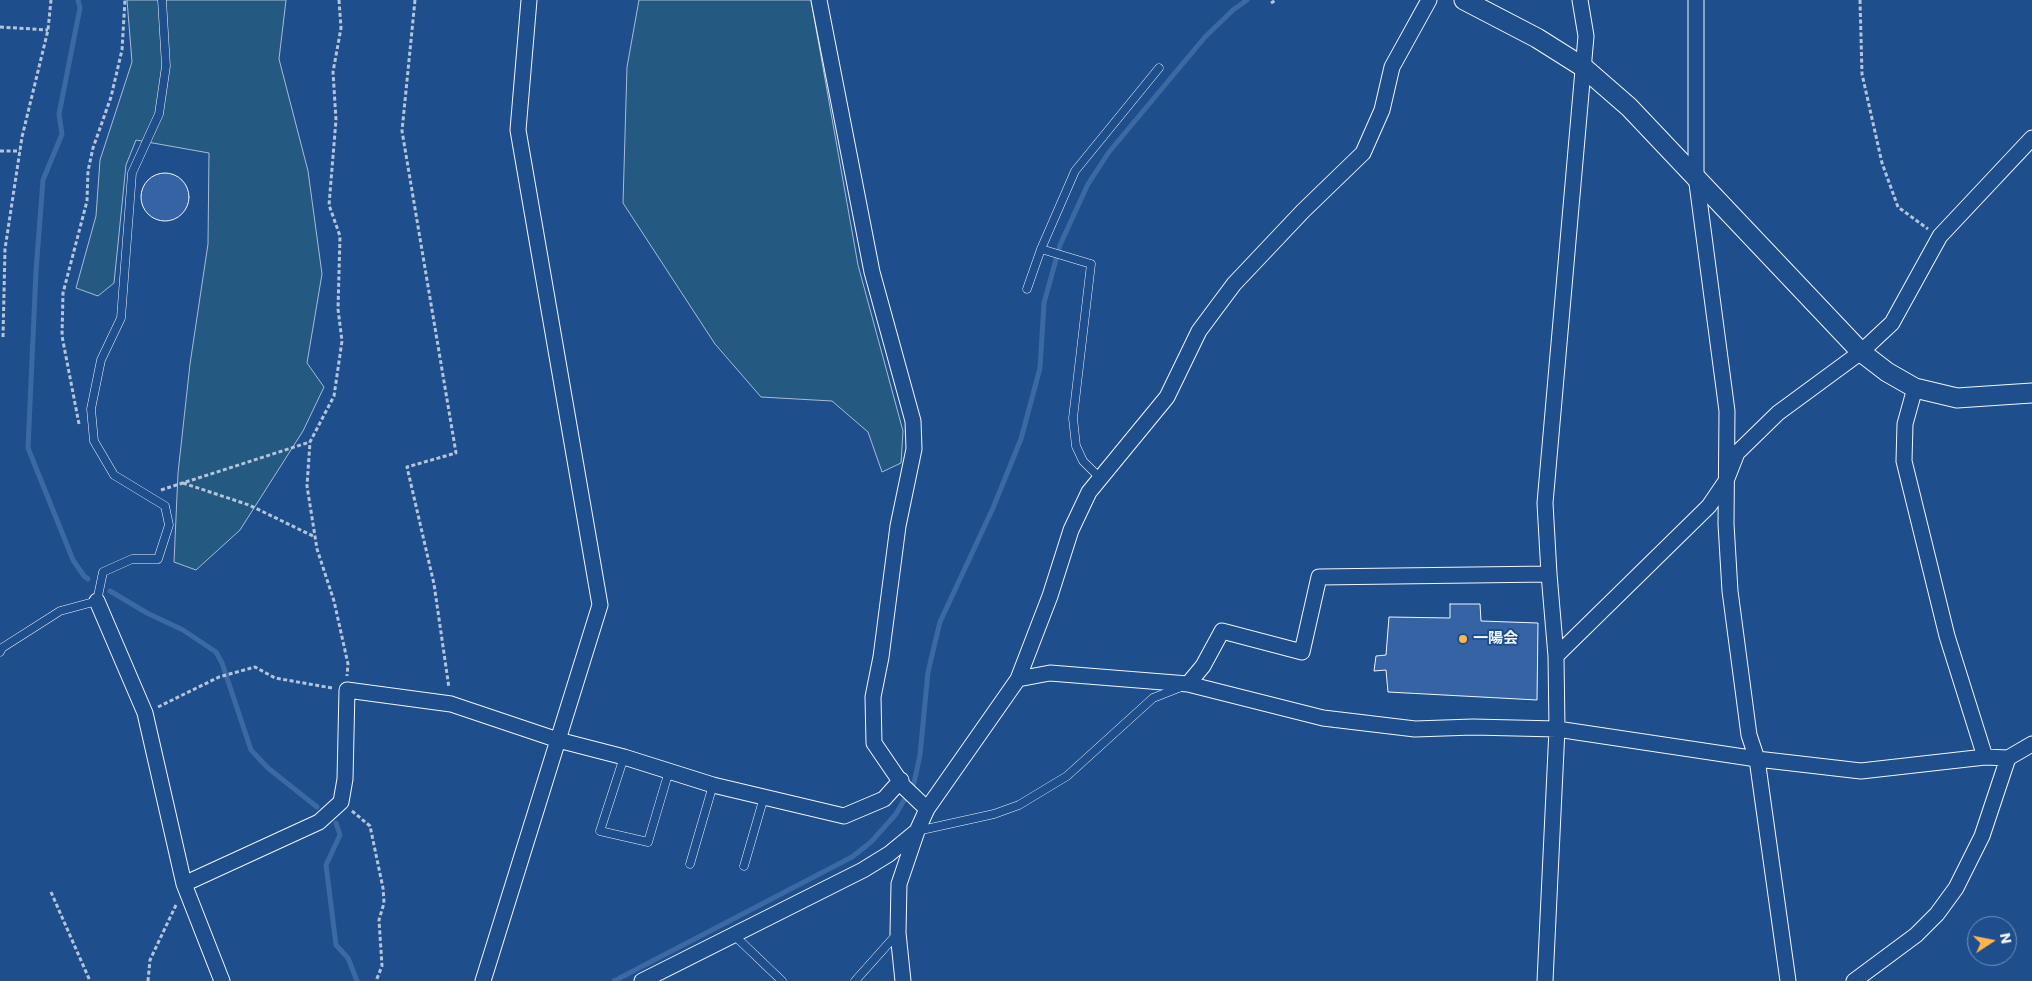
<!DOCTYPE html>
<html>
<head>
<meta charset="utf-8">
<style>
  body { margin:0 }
  #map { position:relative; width:2032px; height:981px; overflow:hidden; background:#1f4e8c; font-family:Poppins,sans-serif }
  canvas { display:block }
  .north { position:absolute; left:1967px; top:916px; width:50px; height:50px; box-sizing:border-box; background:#1f4e8c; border:1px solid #7391ba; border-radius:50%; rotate:79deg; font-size:14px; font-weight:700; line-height:20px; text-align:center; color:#f2f6ff }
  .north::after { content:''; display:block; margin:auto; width:18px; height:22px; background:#ffb74d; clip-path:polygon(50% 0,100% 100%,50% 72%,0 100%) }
</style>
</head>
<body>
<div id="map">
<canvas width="2032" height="981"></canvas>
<div class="north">N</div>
</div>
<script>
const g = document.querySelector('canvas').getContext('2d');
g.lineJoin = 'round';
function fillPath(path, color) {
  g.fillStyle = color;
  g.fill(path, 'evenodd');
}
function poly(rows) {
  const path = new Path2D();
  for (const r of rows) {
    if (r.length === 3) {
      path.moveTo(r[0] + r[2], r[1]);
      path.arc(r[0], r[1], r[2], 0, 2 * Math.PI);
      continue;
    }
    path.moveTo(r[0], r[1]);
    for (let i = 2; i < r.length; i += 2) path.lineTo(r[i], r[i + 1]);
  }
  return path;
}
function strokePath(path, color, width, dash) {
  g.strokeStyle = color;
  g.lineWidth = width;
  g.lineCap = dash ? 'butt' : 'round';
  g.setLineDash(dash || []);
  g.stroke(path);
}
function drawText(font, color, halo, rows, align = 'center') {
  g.font = font + ' Poppins,"Noto Sans JP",sans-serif';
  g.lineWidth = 4;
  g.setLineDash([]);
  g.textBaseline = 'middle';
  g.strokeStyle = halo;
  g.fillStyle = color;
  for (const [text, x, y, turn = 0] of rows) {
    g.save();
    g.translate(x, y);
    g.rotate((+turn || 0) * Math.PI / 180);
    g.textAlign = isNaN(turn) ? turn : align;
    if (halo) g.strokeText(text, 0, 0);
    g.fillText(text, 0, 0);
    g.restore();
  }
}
const green = poly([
  [127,0,286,0,279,59,308,171,322,274,307,363,324,387,303,431,240,530,196,570,174,562,178,473,190,364,208,244,209,153,136,140,126,165,114,283,98,296,76,288,96,216,100,160,132,62,127,0],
  [639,0,811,0,858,265,903,431,901,463,882,472,868,432,832,401,761,397,715,344,623,203,627,67,639,0]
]);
const stream = poly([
  [78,0,80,8,59,114,62,134,43,180,36,271,28,448,73,560,84,576,88,579],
  [110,591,147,613,183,630,216,652,222,663,251,750,268,768,317,807],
  [336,823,340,835,326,865,336,945,348,958,357,981],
  [614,981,852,857,871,842,896,814,914,783,920,755,928,672,940,622,993,508,1021,439,1040,368,1044,303,1060,245,1088,184,1109,152,1205,37,1233,10,1247,0]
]);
const building = poly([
  [165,197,24],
  [1450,604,1480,604,1481,621,1538,623,1537,700,1388,692,1386,670,1374,671,1376,656,1386,655,1389,617,1450,618,1450,604]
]);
const path = poly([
  [339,0,341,28,333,72,336,120,329,205,340,236,338,309,342,341,334,396,310,442,307,486,317,549,334,601,348,664,347,676],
  [415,0,402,131,456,453,407,467,434,584,449,688],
  [1860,0,1862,74,1882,163,1898,207,1928,229],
  [1271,3,1276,0],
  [0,27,48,30],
  [0,151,20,151],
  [3,337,5,249,22,137,48,30,51,0],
  [79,424,62,336,63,293,87,201,88,171,93,148,111,97,122,50,125,0],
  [183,483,249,505,315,537],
  [161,490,310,442],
  [158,707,219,677,255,667,275,678,332,688],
  [352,811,370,826,383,888,384,903,379,920,382,966,376,981],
  [51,892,90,981],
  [148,981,150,960,176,905]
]);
const service = poly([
  [1041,249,1091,264,1073,418,1076,446,1083,461,1100,478],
  [1027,289,1041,249,1075,171,1159,68],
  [0,652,2,648,60,611,97,601,103,572,132,559,158,559,169,525,165,506,114,475,94,441,91,409,101,360,121,318,132,173,159,114,166,66,162,0],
  [624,757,600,831,648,842,669,771],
  [917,831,994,814,1019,805,1067,776,1153,698,1181,687],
  [690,864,713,785],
  [744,866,764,797],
  [735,936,782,981],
  [855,981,897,934]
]);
const minor = poly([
  [819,0,872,272,913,421,914,449,898,526,881,657,873,697,874,743,904,787,927,809],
  [1696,0,1696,176,1727,411,1726,524,1730,591,1749,735,1757,759,1788,981],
  [1915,388,1905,424,1904,461,1947,636,1985,757],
  [97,601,145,713,184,884,222,981],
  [1556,656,1709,506,1726,481,1737,453,1778,413,1861,352,1892,323,1940,236,2032,138],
  [1018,679,1050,673,1188,684,1323,718,1415,729,1473,727,1557,729,1757,759,1861,771,1985,757,2008,758,2032,744],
  [1188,684,1203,666,1222,631,1302,652,1319,577,1549,574],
  [184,884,319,822,341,802,345,779,347,690,451,704,558,740,624,757,713,785,844,816,884,799,901,780],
  [483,981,600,605,518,130,529,0],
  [642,981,863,870,889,854,917,831],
  [903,981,898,933,899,884,917,831,927,809,1018,679,1050,596,1071,530,1089,492,1167,397,1199,331,1234,284,1303,211,1363,153,1382,110,1392,67,1429,0],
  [1545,981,1557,729,1556,656,1549,574,1545,503,1586,36,1580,0],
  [1854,981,1916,935,1937,914,1956,888,1982,836,2008,758]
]);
const tertiary = poly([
  [1464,0,1537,38,1583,67,1629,107,1861,352,1887,372,1915,388,1957,398,2032,393]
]);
const markers = [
  [1463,639,5,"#ffb74d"]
];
const poiNames = [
  ["一陽会",1473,639]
];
fillPath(green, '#245a82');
strokePath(green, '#a8bbd7', 1);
strokePath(stream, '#3b69a3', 5);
fillPath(building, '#3563a3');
strokePath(building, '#f2f6ff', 1);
strokePath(service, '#f2f6ff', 9);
strokePath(minor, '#f2f6ff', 17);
strokePath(tertiary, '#f2f6ff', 21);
strokePath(path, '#b3c4dc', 3, [4, 2.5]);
strokePath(service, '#1f4e8c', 8);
strokePath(minor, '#1f4e8c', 15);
strokePath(tertiary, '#1f4e8c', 19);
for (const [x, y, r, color] of markers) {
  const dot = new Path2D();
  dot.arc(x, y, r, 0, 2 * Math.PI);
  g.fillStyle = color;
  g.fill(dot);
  strokePath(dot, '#1f4e8c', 2);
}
drawText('bold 15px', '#f2f6ff', '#1f4e8c', poiNames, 'left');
</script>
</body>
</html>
